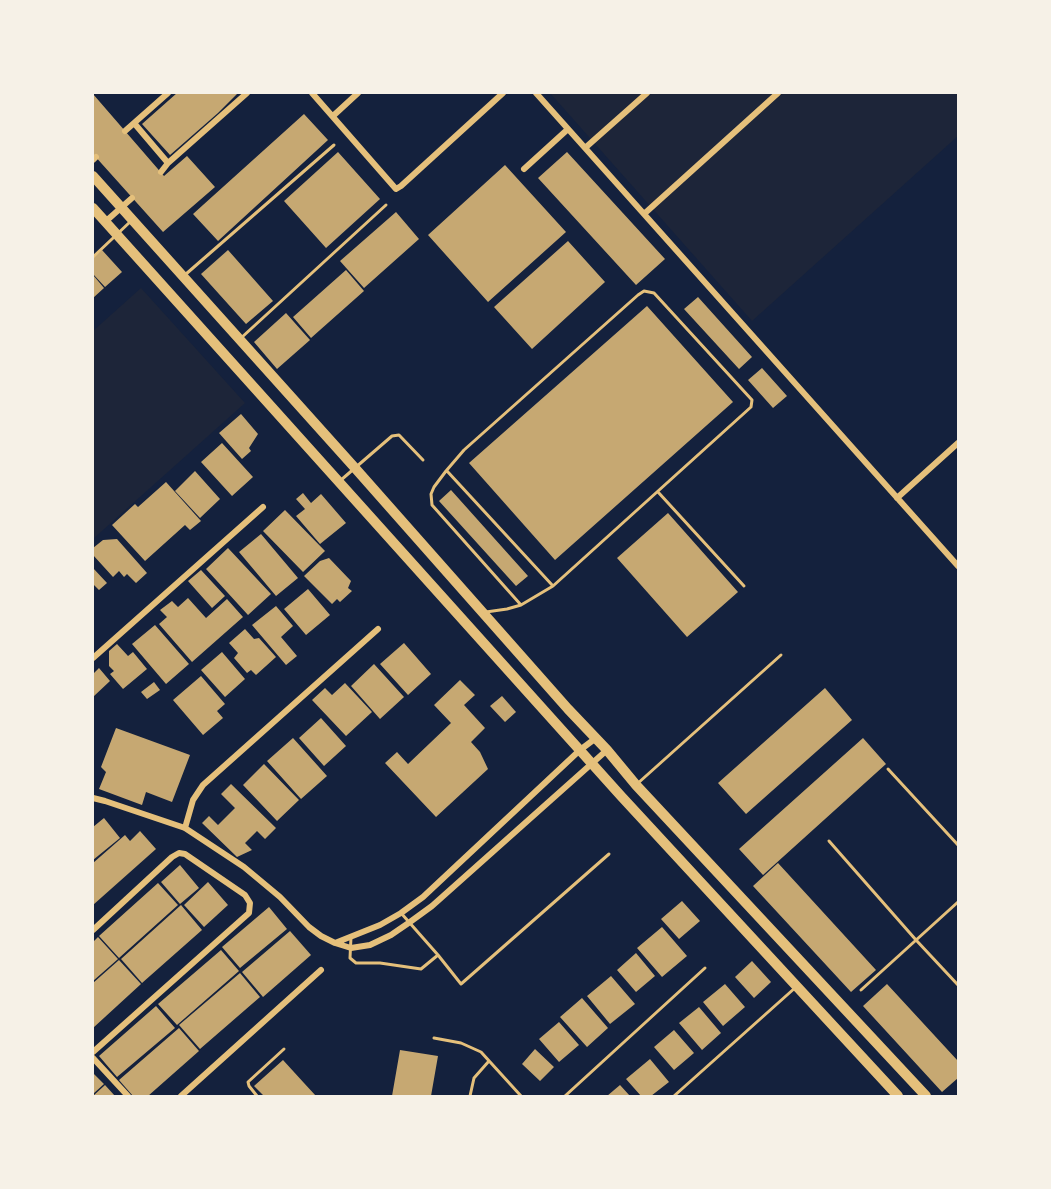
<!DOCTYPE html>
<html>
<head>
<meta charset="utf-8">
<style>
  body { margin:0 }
  #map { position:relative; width:1051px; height:1189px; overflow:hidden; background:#14213d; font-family:Lato,sans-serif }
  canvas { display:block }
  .frame { position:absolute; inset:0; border:94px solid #f6f1e7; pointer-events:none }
</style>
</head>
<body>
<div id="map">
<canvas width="1051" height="1189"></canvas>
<div class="frame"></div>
</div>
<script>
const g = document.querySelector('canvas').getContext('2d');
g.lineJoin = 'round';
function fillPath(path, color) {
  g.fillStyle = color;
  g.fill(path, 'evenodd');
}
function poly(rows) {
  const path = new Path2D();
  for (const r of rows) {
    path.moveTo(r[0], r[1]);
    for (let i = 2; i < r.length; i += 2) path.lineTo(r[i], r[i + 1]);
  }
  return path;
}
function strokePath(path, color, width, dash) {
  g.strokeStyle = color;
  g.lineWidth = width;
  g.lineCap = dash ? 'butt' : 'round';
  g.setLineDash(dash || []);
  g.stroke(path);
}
const green = poly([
  [550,93,958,93,958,136,752,321],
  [141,288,245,403,93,539,93,331]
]);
const building = poly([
  [177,93,238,93,218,113,170,155,142,124],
  [93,94,164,176,187,156,215,187,163,232,93,154],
  [304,114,328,140,218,241,193,214],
  [338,152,380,199,326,248,284,201],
  [567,152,665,259,636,285,538,178],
  [505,165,566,232,488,302,428,235],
  [396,212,419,239,364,288,340,261],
  [568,241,605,282,532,349,494,307],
  [102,250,122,272,105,287,93,274,93,258],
  [228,250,273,301,246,324,201,274],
  [346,270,364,291,311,338,293,317],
  [93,275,104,288,93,298],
  [698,297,752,357,739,369,684,309],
  [647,306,733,402,555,560,469,463],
  [286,313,310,340,277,369,254,342],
  [762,368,787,396,773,408,748,380],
  [241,414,258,434,249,448,251,451,242,459,219,433],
  [222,443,253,477,232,496,201,462],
  [195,471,220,499,200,518,175,491],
  [166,482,201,521,190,530,185,525,145,561,112,525,135,504,138,507],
  [451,490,528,576,516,586,439,501],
  [303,493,311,503,321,494,346,523,320,544,296,516,305,509,296,499],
  [285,510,325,551,303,572,263,531],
  [668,513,738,592,687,637,617,558],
  [261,534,298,578,276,596,239,552],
  [117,539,147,573,136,583,127,574,124,577,119,571,113,577,93,555,93,548,103,540],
  [228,548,271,594,248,615,206,569],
  [329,558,351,581,348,588,352,591,340,602,337,599,332,604,304,576,320,561],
  [93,568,107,583,99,590,93,584],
  [201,570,225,596,212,608,188,581],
  [308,589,330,615,306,635,284,609],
  [188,598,206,618,227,599,243,617,192,662,159,624,167,617,160,610,172,601,178,607],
  [276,606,293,626,281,637,297,656,286,665,252,625],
  [155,625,189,664,166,684,132,644],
  [245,629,254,639,259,638,276,657,256,675,251,670,247,673,234,658,238,653,229,643],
  [404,643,431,674,408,695,380,664],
  [117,644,128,656,133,652,147,669,123,689,110,674,114,671,109,666,109,651],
  [222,652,245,679,225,697,201,670],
  [374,664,404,697,380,719,351,686],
  [99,668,110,681,93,697,93,674],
  [201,676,225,704,217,711,223,718,203,735,173,700],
  [460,680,475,695,464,705,485,728,471,742,480,752,488,769,436,817,385,763,397,752,408,764,451,723,434,705],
  [154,682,160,690,147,699,141,692],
  [345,683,372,712,346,736,312,700,325,688,332,695],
  [825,688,852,720,746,814,718,783],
  [502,696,516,712,505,722,490,706],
  [321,718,346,746,324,766,299,738],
  [116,728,190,755,172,802,146,792,142,805,99,789,106,772,101,767],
  [293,738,327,776,301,799,267,761],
  [863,738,886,764,763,875,739,849],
  [264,764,299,800,277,821,243,785],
  [231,784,276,828,265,839,257,831,245,843,252,850,237,857,202,823,209,816,218,825,235,808,221,794],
  [104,818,120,838,93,860,93,827],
  [140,831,156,849,93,905,93,863,125,835,130,841],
  [778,863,876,970,851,992,753,886],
  [180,865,199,888,180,904,161,882],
  [208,882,228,905,204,927,184,905],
  [158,883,178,905,119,958,99,936],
  [682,901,700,921,679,939,661,919],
  [181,905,202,930,142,983,121,959],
  [269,907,287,929,240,968,222,947],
  [662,927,687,956,662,977,637,948],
  [290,931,311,955,263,997,242,972],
  [98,937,118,959,93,981,93,942],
  [221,950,239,971,177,1025,158,1004],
  [636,953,655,976,636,992,617,970],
  [119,960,141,984,93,1028,93,983],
  [752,961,771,982,754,998,735,977],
  [240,973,260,997,200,1049,179,1025],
  [611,976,635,1004,610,1024,587,996],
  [725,984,745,1007,723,1026,703,1002],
  [887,984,958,1061,958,1078,942,1092,863,1006],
  [582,998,608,1028,587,1047,560,1017],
  [156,1006,175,1028,117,1077,99,1056],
  [699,1007,721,1033,702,1050,679,1023],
  [559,1022,579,1045,559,1062,539,1039],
  [179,1028,199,1051,148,1096,133,1096,119,1080],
  [674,1030,694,1053,674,1070,654,1047],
  [535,1049,554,1067,540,1081,522,1064],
  [400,1050,438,1056,431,1096,392,1096],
  [650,1059,669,1082,651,1096,641,1096,626,1079],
  [283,1060,304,1083,316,1096,264,1096,254,1086],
  [93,1073,104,1084,93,1094],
  [105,1085,115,1096,93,1096],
  [620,1085,630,1096,607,1096]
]);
const service = poly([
  [93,257,131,221],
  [186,274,334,145],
  [241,338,386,205],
  [447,471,553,586],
  [341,480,392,436,399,435,423,460],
  [658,492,744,586],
  [486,612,507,609,521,605,553,586,751,407,752,400,654,293,644,291,638,295,464,450,446,471,434,487,431,494,432,505,521,605],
  [888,769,958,845],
  [637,784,781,655],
  [829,841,916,940,958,985],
  [401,913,438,955,461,984,609,854],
  [351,937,350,958,356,963,380,963,421,969,438,955],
  [861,990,958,902],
  [434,1038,461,1043,481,1052,521,1096],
  [257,1096,249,1086,248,1082,284,1049],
  [470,1096,474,1078,489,1061],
  [565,1096,705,968],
  [674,1096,796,987]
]);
const minor = poly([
  [312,93,396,189,401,186,503,93],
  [536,93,958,566],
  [333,116,358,93],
  [134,123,168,163],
  [125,131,168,93],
  [585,148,647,93],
  [93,160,96,157],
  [524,169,568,129],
  [161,172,168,163,247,93],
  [644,214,778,93],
  [105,222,132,198],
  [897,498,958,443],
  [93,658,263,507],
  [93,798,105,801,185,828,244,867,280,897,309,927,321,936,335,943,351,948,370,945,391,935,410,922,432,906,607,750],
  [185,828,193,800,203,785,378,629],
  [93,930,172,857,179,853,185,854,245,895,250,903,249,913,93,1052],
  [335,943,380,925,401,913,423,897,580,750,596,738],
  [93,1058,128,1096],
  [181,1096,321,970]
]);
const primary = poly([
  [93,176,355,468,568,709,607,750,636,785,926,1096],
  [93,208,621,796,898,1096]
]);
fillPath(green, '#1d2539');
fillPath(building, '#c6a872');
strokePath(service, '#e5c07b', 3);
strokePath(minor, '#e5c07b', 6);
strokePath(primary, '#e5c07b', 10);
</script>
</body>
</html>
